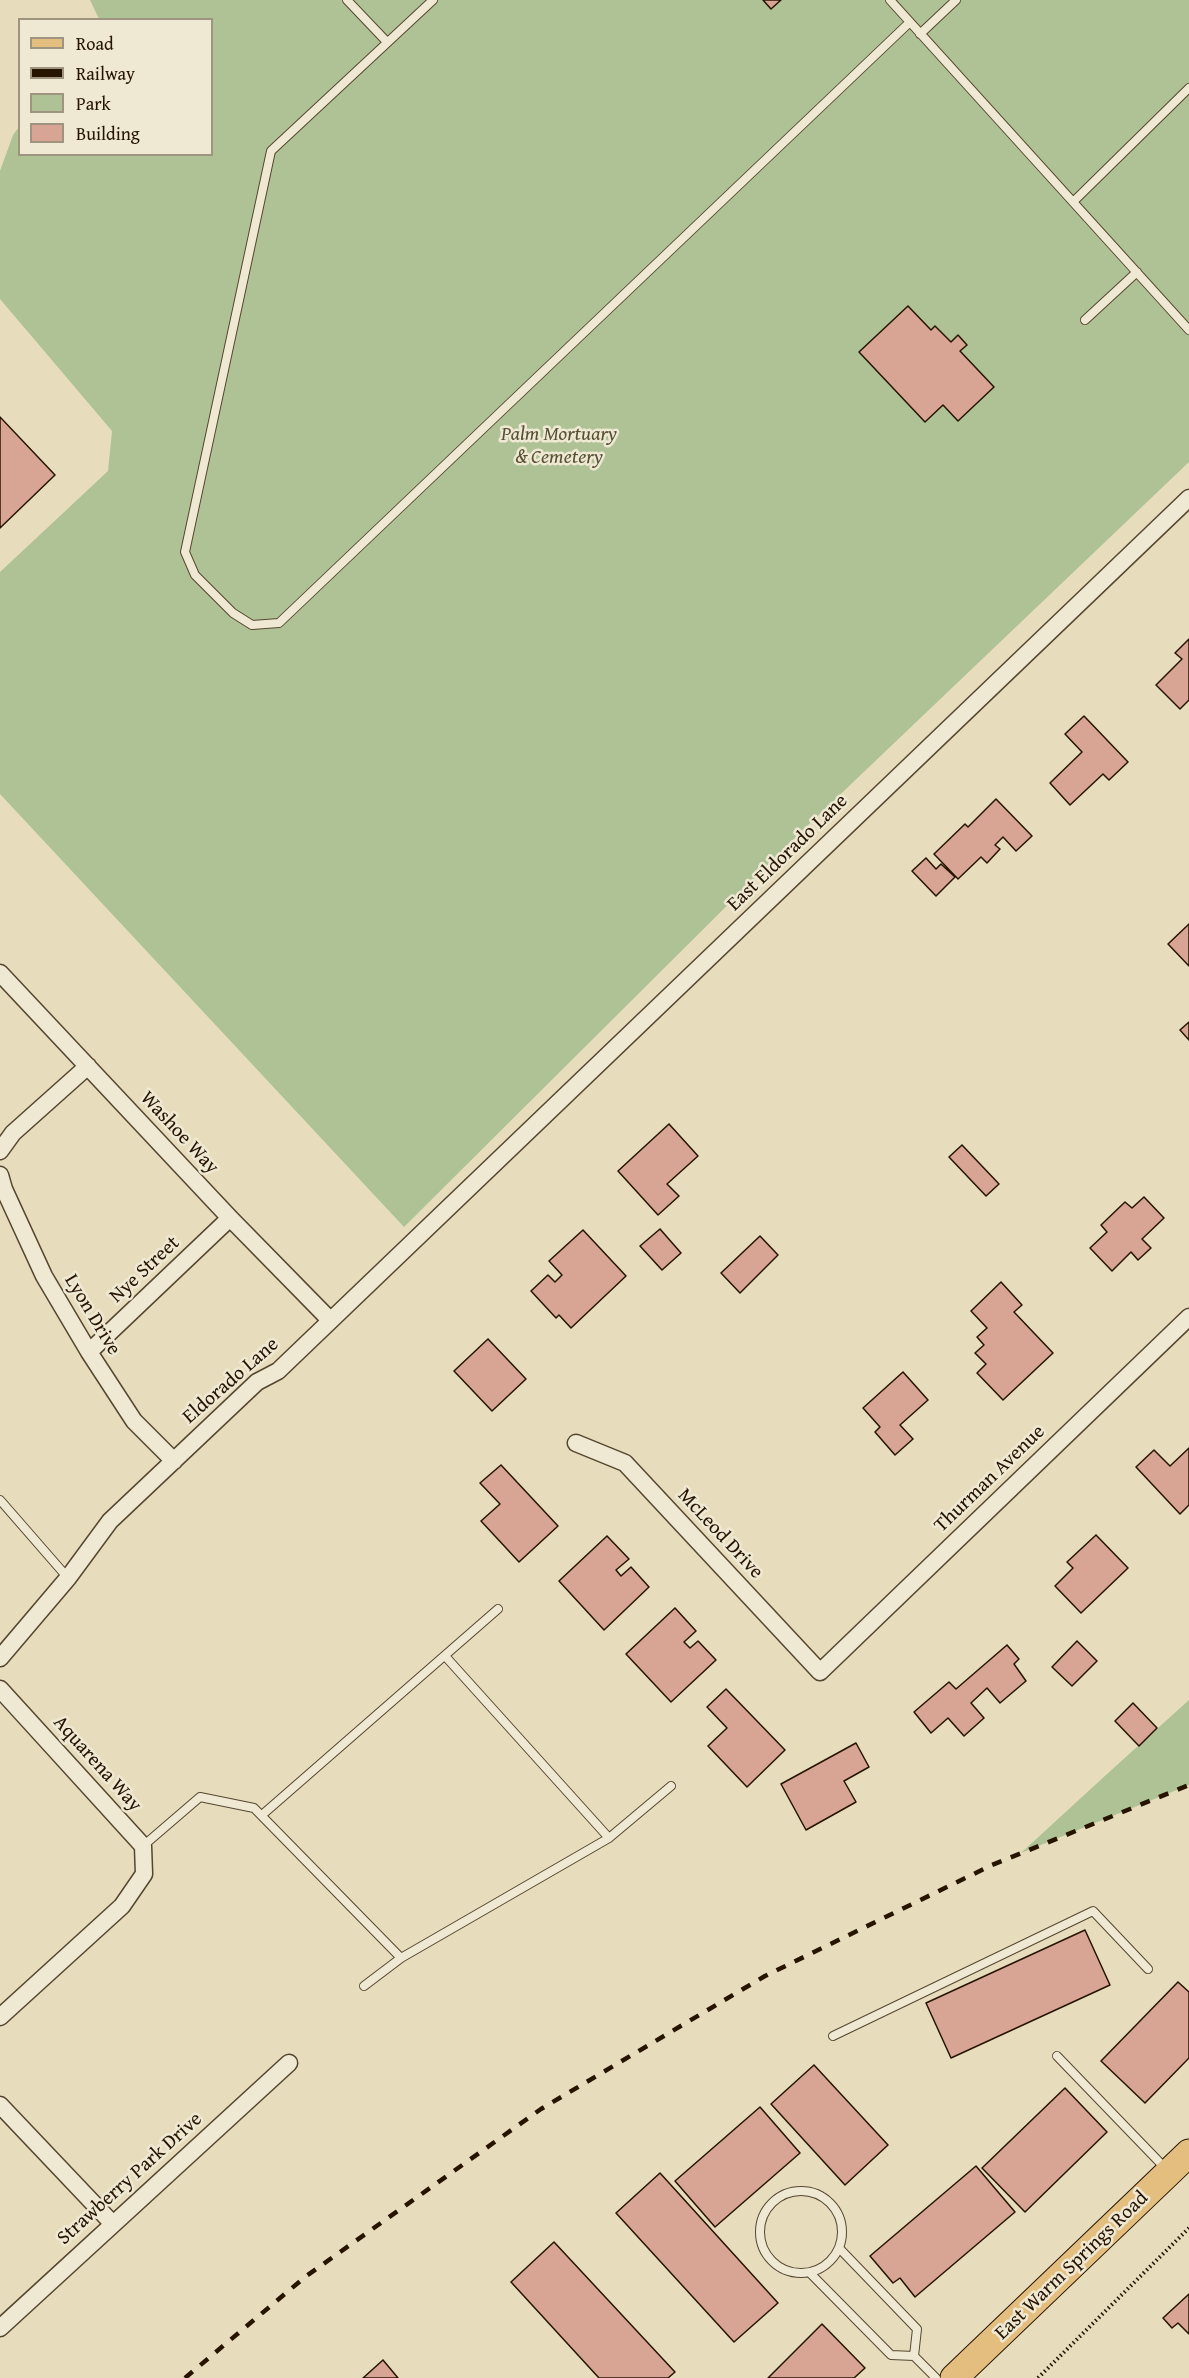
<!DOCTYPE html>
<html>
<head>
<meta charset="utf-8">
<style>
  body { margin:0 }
  #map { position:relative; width:1189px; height:2378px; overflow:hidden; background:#e7ddbd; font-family:"Gentium Book Plus",serif }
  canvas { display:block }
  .legend { position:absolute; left:18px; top:18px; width:195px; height:138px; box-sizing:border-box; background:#efe9d4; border:2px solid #9f947f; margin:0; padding:8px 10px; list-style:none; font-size:18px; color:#261400 }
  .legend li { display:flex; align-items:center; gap:12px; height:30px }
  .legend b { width:30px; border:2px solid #9f947f }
</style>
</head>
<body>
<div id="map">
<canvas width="1189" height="2378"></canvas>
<ul class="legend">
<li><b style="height:8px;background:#e4be7e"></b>Road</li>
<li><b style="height:8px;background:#261400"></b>Railway</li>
<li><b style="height:16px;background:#afc296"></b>Park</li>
<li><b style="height:16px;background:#d8a595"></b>Building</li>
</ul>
</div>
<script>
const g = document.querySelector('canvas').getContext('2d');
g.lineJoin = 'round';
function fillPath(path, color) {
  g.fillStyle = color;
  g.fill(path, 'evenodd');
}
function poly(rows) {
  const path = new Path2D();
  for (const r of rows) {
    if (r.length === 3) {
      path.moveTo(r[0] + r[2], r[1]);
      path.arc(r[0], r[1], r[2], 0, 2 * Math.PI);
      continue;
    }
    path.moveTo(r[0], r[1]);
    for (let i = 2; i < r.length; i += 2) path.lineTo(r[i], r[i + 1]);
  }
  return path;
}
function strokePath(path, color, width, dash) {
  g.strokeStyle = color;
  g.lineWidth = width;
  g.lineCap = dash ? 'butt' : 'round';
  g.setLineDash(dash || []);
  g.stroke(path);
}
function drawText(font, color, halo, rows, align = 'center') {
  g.font = font + ' "Gentium Book Plus",serif';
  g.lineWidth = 5;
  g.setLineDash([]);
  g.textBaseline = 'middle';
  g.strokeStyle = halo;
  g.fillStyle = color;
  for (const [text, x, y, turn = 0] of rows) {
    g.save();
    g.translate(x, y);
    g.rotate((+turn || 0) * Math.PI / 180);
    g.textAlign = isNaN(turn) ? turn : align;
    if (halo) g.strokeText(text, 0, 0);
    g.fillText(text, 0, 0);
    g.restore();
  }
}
const green = poly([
  [90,0,1189,0,1189,462,804,829,404,1227,0,794,0,572,108,471,112,431,0,299,0,171,13,135,19,127,20,154,212,154,212,20,99,19],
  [1189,1700,1189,1785,1021,1853,1107,1774]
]);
const building = poly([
  [763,0,781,0,771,9,763,0],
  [908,306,931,330,935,326,951,342,958,335,967,345,960,351,994,387,958,421,943,405,925,422,859,352,908,306],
  [0,417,55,475,0,528,0,417],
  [1189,639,1189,700,1180,709,1156,685,1182,659,1175,653,1189,639],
  [1084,716,1128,762,1109,780,1103,774,1070,805,1050,783,1082,752,1065,734,1084,716],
  [996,799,1032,836,1016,851,1003,837,995,845,1000,849,987,863,981,857,958,879,934,854,965,824,968,827,996,799],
  [926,858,936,869,941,864,955,877,936,896,912,871,926,858],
  [1189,924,1189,966,1168,944,1189,924],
  [1189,1022,1189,1040,1180,1030,1189,1022],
  [669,1124,698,1156,667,1184,679,1196,658,1215,618,1171,669,1124],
  [962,1145,999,1184,986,1196,949,1157,962,1145],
  [1144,1197,1164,1218,1142,1239,1151,1248,1138,1260,1131,1252,1112,1271,1090,1248,1107,1232,1101,1225,1125,1202,1132,1208,1144,1197],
  [660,1229,681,1253,662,1270,640,1246,660,1229],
  [583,1230,626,1276,571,1328,559,1315,556,1318,531,1291,548,1275,555,1282,562,1275,549,1261,583,1230],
  [760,1236,778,1255,740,1293,721,1273,760,1236],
  [1001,1282,1022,1305,1014,1312,1053,1353,1003,1400,977,1373,986,1364,975,1353,984,1345,977,1337,987,1328,971,1311,1001,1282],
  [488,1339,526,1379,492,1411,454,1371,488,1339],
  [903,1372,928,1400,900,1425,913,1439,895,1455,875,1432,880,1427,863,1408,903,1372],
  [1189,1448,1189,1505,1180,1514,1136,1467,1154,1450,1170,1466,1189,1448],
  [501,1465,558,1526,519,1562,481,1521,500,1504,480,1483,501,1465],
  [1096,1535,1128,1568,1081,1613,1055,1586,1073,1568,1067,1562,1096,1535],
  [607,1536,629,1559,616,1570,621,1576,631,1567,649,1587,604,1630,559,1581,607,1536],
  [675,1608,696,1631,684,1642,690,1648,698,1641,716,1660,671,1702,626,1654,675,1608],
  [1077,1641,1097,1661,1072,1686,1052,1667,1077,1641],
  [1007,1645,1019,1659,1014,1664,1026,1681,1000,1703,987,1688,971,1703,984,1718,964,1736,948,1718,931,1733,914,1712,949,1682,956,1689,1007,1645],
  [726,1689,785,1750,747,1787,708,1746,727,1728,707,1707,726,1689],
  [1133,1703,1157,1728,1139,1746,1115,1721,1133,1703],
  [856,1743,869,1767,844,1781,856,1802,806,1830,781,1784,856,1743],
  [1085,1930,1110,1985,951,2058,926,2003,1085,1930],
  [1178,1982,1189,1992,1189,2058,1145,2103,1101,2061,1178,1982],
  [814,2065,888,2145,845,2185,771,2104,814,2065],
  [1065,2088,1107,2132,1025,2212,982,2168,1065,2088],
  [760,2107,800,2153,715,2227,675,2181,760,2107],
  [976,2166,1015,2212,915,2297,900,2278,893,2283,870,2256,976,2166],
  [660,2173,778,2303,734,2342,616,2213,660,2173],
  [554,2242,675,2372,668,2378,599,2378,511,2282,554,2242],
  [1189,2294,1189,2334,1178,2323,1172,2328,1163,2318,1189,2294],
  [822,2324,865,2368,854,2378,768,2378,822,2324],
  [383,2360,398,2378,363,2378,383,2360]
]);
const path = poly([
  [1038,2378,1189,2228]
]);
const lane = poly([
  [347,0,387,42],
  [433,0,271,151,185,552,195,575,233,613,252,625,279,623,910,22],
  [890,0,1189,330],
  [920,34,956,0],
  [1073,202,1189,88],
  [1085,320,1137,272],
  [0,1500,68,1578],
  [445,1656,609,1838],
  [262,1815,498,1609],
  [143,1846,200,1797,254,1808,401,1958,609,1838,671,1786],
  [364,1986,401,1958],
  [833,2036,1093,1911,1148,1969],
  [1057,2056,1167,2170],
  [801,2232,41],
  [839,2248,917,2329,914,2356],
  [810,2273,891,2355,914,2356,936,2378]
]);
const street = poly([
  [0,973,230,1218,330,1320],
  [0,1151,13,1133,88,1066],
  [0,1175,4,1189,44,1276,89,1352,134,1421,174,1461],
  [89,1352,230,1218],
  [576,1443,625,1463,820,1672,1189,1317],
  [0,1658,68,1578,110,1521,257,1382,278,1371,1189,498],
  [0,1689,143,1846,144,1874,122,1906,0,2017],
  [0,2105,112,2223],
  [0,2328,289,2063]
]);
const primary = poly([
  [954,2378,1189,2153]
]);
const rail = poly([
  [185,2378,305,2277,541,2109,765,1976,992,1865,1189,1785]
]);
const parkNames = [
  ["Palm Mortuary",559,435],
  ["& Cemetery",559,458]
];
const streetNames = [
  ["East Eldorado Lane",788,853,-44],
  ["Washoe Way",179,1133,47],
  ["Nye Street",145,1270,-43],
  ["Lyon Drive",92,1315,59],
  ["Eldorado Lane",231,1381,-41],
  ["Thurman Avenue",990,1479,-44],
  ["McLeod Drive",720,1534,47],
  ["Aquarena Way",97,1764,48],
  ["Strawberry Park Drive",130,2179,-42],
  ["East Warm Springs Road",1072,2266,-44]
];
fillPath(green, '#afc296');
fillPath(building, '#d8a595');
strokePath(building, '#261400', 1.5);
strokePath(lane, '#56462f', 10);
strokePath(street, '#56462f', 19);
strokePath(primary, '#261400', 29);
strokePath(path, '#261400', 4, [1.5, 3]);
strokePath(lane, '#efe9d4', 8);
strokePath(street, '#efe9d4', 16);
strokePath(primary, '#e4be7e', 27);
strokePath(rail, '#261400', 4.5, [10, 10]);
drawText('italic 20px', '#565134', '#efe9d4', parkNames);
drawText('20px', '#261400', '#efe9d4', streetNames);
</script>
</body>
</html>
